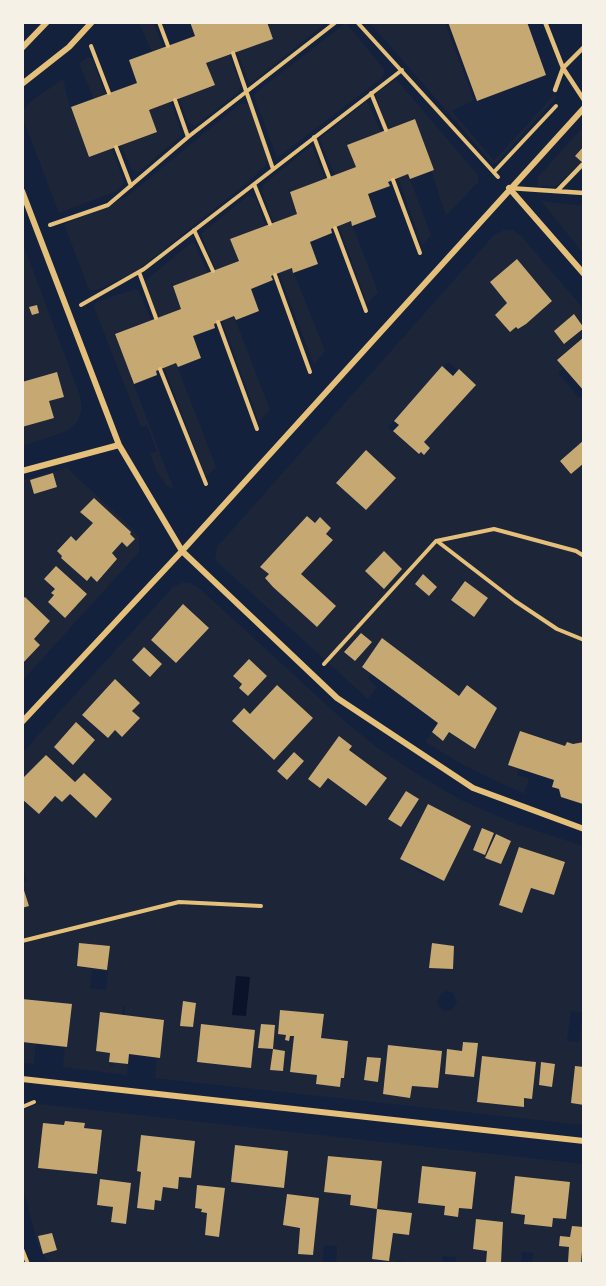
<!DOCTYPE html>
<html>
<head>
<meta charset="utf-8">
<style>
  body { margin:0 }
  #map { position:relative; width:606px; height:1286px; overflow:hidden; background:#14213d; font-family:Arial,sans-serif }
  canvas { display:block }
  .frame { position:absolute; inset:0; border:24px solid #f6f1e7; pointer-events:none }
</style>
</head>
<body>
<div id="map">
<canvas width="606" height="1286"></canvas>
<div class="frame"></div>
</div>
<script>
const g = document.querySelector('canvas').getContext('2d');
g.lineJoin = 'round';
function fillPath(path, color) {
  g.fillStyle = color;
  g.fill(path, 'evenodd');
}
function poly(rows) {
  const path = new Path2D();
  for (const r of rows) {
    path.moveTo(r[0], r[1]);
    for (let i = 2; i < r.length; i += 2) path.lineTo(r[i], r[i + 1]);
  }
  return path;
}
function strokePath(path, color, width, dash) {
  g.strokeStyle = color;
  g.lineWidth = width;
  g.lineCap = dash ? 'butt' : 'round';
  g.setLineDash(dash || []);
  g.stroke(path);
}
const green = poly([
  [139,23,154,23,163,47,152,52],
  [267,23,326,23,251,83,248,80,237,52,273,39],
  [346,23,385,70,382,78,277,158,254,96,255,93],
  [370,23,445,23,474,100,452,111,494,161,554,95,557,97,496,163,492,163],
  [229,55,241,85,238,92,195,126,188,123,179,98,215,85,206,63],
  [88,57,92,58,105,94,94,99,79,64],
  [63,79,69,103,89,157,112,149,124,182,117,191,59,213,23,119,24,109,30,102],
  [396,79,478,175,478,182,446,216,431,170,433,170,435,173,415,119,392,128,391,126,388,130,375,94],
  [367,101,381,132,348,144,346,140,356,167,335,175,320,140,322,137],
  [171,102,182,135,139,172,132,170,121,145,156,132,149,110],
  [240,104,248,104,266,151,267,164,247,183,134,273,97,290,91,290,88,287,64,224,125,198],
  [583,127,583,146,575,156,581,162,556,186,538,186,537,178],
  [312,145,325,179,291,192,288,188,297,214,274,223,262,192,263,185],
  [408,174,431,235,422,245,398,178],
  [249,195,256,199,266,226,231,239,229,235,239,261,216,270,202,237,202,233],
  [541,201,583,206,583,253],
  [351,221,378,292,367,304,339,226],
  [504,230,513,230,522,237,583,308,583,326,574,314,554,331,565,344,583,328,583,337,557,360,564,368,558,373,579,398,583,395,583,442,560,461,571,474,583,463,583,753,520,732,508,765,519,769,517,775,529,779,524,794,463,765,425,742,432,732,443,741,449,732,475,749,497,708,485,699,467,685,459,696,383,639,362,666,371,674,368,679,377,687,368,699,215,560,217,547,494,235],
  [517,259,552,301,518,329,502,308,507,303,490,282],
  [448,362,476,385,424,442,430,448,425,454,421,452,418,454,388,427,442,367,443,368],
  [366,450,396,478,366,510,336,483],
  [307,516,315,523,320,518,331,528,326,534,333,540,301,574,274,586,265,578,269,574,261,566],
  [423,574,437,587,430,596,415,584],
  [465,580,488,599,474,617,450,601],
  [361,633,371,642,354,661,344,651],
  [22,241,80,396,82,409,77,422,67,431,23,446,23,427,53,418,49,401,64,397,56,372,23,382],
  [191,243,195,244,208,273,174,286,171,282,181,309,157,318,145,285,146,280],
  [292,268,325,351,314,365,279,273],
  [135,289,139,291,151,320,138,325,137,323,137,325,116,334,113,330,174,490,166,485,157,472,150,454,157,451,147,425,141,427,94,307,96,302],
  [234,316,270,410,259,422,222,321],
  [176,363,216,467,206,477,164,367],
  [67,468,134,530,139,538,139,552,23,680,23,664,40,645,34,639,50,621,25,597,23,599,23,480],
  [53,473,57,487,34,494,31,480],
  [94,498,131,532,112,553,109,570,97,582,91,576,86,581,61,558,62,556,57,551,70,536,76,541,93,523,80,512],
  [56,566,87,594,65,617,48,602,54,595,51,593,55,589,44,579],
  [182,583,191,583,199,588,343,720,379,749,417,774,459,799,516,824,583,846,584,1067,571,1103,583,1105,583,1125,155,1078,157,1057,160,1057,164,1020,125,1015,125,1006,123,1007,122,1015,100,1012,96,1050,110,1053,110,1066,113,1066,114,1062,128,1064,127,1075,63,1067,65,1047,67,1047,23,999,23,908,29,906,23,883,27,881,23,866,23,799,55,796,62,802,70,794,96,817,112,799,84,774,75,782,46,755,23,779,23,752,173,587],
  [183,604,209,628,176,663,151,640],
  [144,647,162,664,151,676,132,660],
  [248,659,267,676,249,696,239,688,242,684,233,676],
  [115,679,140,703,107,738,82,715],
  [277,686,313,718,274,760,232,722,244,709,250,714],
  [76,723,95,740,73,765,54,747],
  [339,737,351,745,349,750,387,778,365,806,328,778,320,788,308,779],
  [294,752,304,761,287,780,277,770],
  [419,799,402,827,388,819],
  [428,804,471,826,444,881,420,872,400,859],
  [482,828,494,833,485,855,473,849],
  [495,834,511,841,501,864,486,857],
  [519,847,564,862,554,895,531,888,522,913,499,905],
  [79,944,109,947,106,970,77,967],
  [92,970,108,971,106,990,90,988],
  [447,991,453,993,457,1002,451,1010,445,1011,440,1008,437,1002,441,993],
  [280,1010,324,1015,321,1038,348,1041,344,1078,341,1078,340,1086,342,1087,317,1084,317,1075,290,1072,294,1036,290,1036,288,1041,285,1040,286,1035,278,1034],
  [571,1011,583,1013,579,1042,567,1041],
  [261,1024,275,1025,272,1049,259,1048],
  [201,1025,255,1030,250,1068,197,1062],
  [463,1042,477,1043,474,1077,445,1074,447,1050,462,1051],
  [388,1046,442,1052,438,1088,412,1086,410,1097,383,1094],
  [273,1050,285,1051,282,1071,271,1070],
  [482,1056,536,1062,532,1098,524,1098,523,1107,477,1102],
  [367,1057,381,1058,378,1082,364,1080],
  [541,1062,555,1064,552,1087,539,1085],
  [23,1042,36,1043,34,1064,23,1063],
  [38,1104,583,1164,583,1227,572,1226,570,1237,561,1236,560,1246,569,1247,568,1262,581,1263,583,1238,583,1263,532,1263,533,1253,522,1252,521,1263,501,1263,503,1240,501,1239,503,1222,477,1219,473,1249,487,1251,486,1263,456,1263,456,1257,443,1256,442,1263,405,1263,399,1260,392,1263,336,1263,337,1246,324,1245,322,1263,52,1263,46,1259,38,1246,23,1187,22,1111],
  [43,1123,102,1130,97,1174,38,1168],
  [141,1135,195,1141,191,1178,179,1177,178,1189,163,1187,161,1200,155,1200,154,1210,137,1207,141,1172,137,1171],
  [235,1145,288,1151,284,1188,231,1182],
  [328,1156,382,1162,377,1209,364,1208,351,1195,324,1192],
  [422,1166,459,1208,458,1217,444,1215,445,1206,418,1202],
  [100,1179,131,1183,126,1224,111,1222,113,1207,97,1205],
  [569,1183,566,1219,553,1218,552,1227,524,1224,525,1215],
  [224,1188,219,1236,205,1235,207,1213,201,1212,202,1209],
  [287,1195,319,1198,313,1255,298,1253,300,1228],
  [377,1209,411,1213,409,1235,393,1233,389,1261,372,1259],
  [52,1233,57,1250,43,1254,39,1236]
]);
const water = poly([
  [236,976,250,977,246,1016,232,1015]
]);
const building = poly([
  [190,22,267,22,273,39,206,63,215,85,149,110,157,132,89,157,71,107,137,83,129,60,195,36],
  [448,22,527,22,546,75,477,101],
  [415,119,434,170,410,179,408,174,388,182,390,186,368,194,376,217,352,226,351,221,331,229,332,233,310,242,318,264,293,273,292,268,271,276,273,280,251,289,259,311,236,320,234,316,214,324,215,328,193,336,201,358,178,367,176,363,156,371,157,375,134,384,115,334,181,309,173,286,239,261,230,239,297,214,290,192,356,167,347,145],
  [584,146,584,164,575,156],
  [517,259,552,301,526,324,518,329,516,327,510,332,495,315,507,303,490,282],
  [37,305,39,313,32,315,29,307],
  [574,314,584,328,564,344,554,331],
  [584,337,584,391,557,360],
  [442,366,453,376,459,369,476,385,424,442,430,448,424,455,421,452,419,454,393,431,399,425,394,421],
  [57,372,64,397,49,401,54,418,22,427,22,382],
  [584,440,584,463,571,474,560,461],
  [366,450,396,478,366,510,336,483],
  [53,473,57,487,34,494,30,480],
  [94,498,131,532,130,534,135,539,127,547,122,542,112,553,117,559,97,582,91,576,87,581,61,558,62,556,57,551,71,536,76,541,93,523,80,512],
  [307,516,315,523,320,517,331,528,326,534,333,540,301,574,336,606,317,627,273,587,265,578,269,574,260,567],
  [384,551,402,569,384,589,365,571],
  [56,566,87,594,65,618,48,602,54,595,51,593,55,589,44,579],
  [423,574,437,587,429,596,415,584],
  [465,581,488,598,474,617,451,600],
  [25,597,50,621,34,639,40,645,22,664,22,599],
  [183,604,209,628,176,663,151,640],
  [361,633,372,642,355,661,344,652],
  [382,638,459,696,467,685,497,708,475,749,449,732,443,741,432,732,438,723,362,667],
  [144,647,162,664,150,677,132,660],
  [249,659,267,676,248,696,239,688,242,684,233,676],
  [115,679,140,703,132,711,140,718,122,737,115,730,108,738,82,715],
  [277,685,313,718,274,760,232,721,244,708,250,714],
  [76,722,95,740,73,765,54,747],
  [520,731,565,746,567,742,573,744,584,742,583,804,561,797,559,789,552,787,554,780,508,765],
  [339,736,352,746,349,750,387,778,366,806,328,778,320,788,308,779],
  [294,752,304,761,287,780,277,771],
  [46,755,75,782,84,773,112,799,96,818,70,794,62,802,55,796,39,814,22,799,22,779],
  [406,791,419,799,401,827,388,819],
  [428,804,471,826,444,881,400,859],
  [482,828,494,833,485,855,473,850],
  [496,834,511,841,501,864,485,858],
  [519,847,565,862,554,895,531,888,522,913,499,905],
  [22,884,29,906,22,908],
  [79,943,110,946,107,970,77,966],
  [432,943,454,946,453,969,429,968],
  [22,999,72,1004,67,1047,22,1042],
  [183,1001,196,1003,193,1027,180,1026],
  [280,1010,324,1014,321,1038,348,1041,344,1078,341,1078,340,1087,316,1084,317,1075,290,1072,294,1036,290,1036,289,1041,285,1040,286,1035,278,1034],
  [100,1012,164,1020,160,1058,129,1054,128,1064,109,1062,110,1053,96,1051],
  [201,1024,255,1030,251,1068,197,1062],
  [261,1024,275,1025,273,1049,258,1048],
  [463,1042,478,1043,474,1077,445,1074,447,1049,462,1051],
  [388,1045,442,1051,438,1088,412,1086,410,1098,383,1094],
  [273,1049,285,1051,283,1071,270,1070],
  [482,1056,536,1062,532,1099,524,1098,524,1107,477,1102],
  [367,1057,381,1058,378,1082,364,1080],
  [541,1062,555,1064,552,1087,539,1085],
  [575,1066,584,1067,584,1105,571,1103],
  [65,1121,85,1123,84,1128,102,1130,97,1174,38,1168,43,1123,64,1125],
  [141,1135,195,1141,191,1178,179,1177,178,1189,163,1187,161,1201,155,1200,154,1210,137,1208,141,1172,137,1171],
  [235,1145,288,1151,284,1188,231,1182],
  [328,1156,382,1161,377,1209,350,1205,351,1195,324,1192],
  [422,1166,476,1172,472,1209,459,1208,458,1217,444,1215,445,1206,418,1203],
  [515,1176,570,1182,566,1219,553,1218,552,1227,524,1224,525,1215,511,1213],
  [100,1179,131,1183,126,1224,111,1222,113,1207,97,1205],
  [197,1185,225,1188,219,1237,205,1235,207,1213,201,1212,202,1209,195,1208],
  [287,1194,319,1198,313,1255,298,1254,300,1228,283,1225],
  [377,1209,412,1213,409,1235,393,1233,389,1261,372,1259],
  [476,1219,503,1222,501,1263,486,1263,487,1251,473,1249],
  [572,1226,584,1227,581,1263,568,1262,569,1247,559,1246,560,1236,570,1237],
  [52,1233,57,1250,43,1254,38,1236]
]);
const path = poly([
  [159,22,168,46],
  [357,22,498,177],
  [91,46,109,93],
  [233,53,273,169],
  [371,93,386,130],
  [175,100,188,137],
  [314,137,329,177],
  [116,147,131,186],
  [494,172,556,106],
  [393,180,420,253],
  [254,184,270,224],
  [50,225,108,205,188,137,336,22],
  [335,228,366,311],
  [194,230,213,271],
  [139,272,156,318],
  [275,275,310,372],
  [81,305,144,269,402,70],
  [218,322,257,429],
  [160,369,206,484],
  [437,541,515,601,557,629,584,640],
  [324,664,436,541,494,529,576,551,584,556],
  [22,941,179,902,261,906],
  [22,1107,34,1102],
  [22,1249,28,1264]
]);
const service = poly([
  [545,22,563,68,555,90],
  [584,47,563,68,584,100],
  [509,188,584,193],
  [557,191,582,165]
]);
const minor = poly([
  [22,48,47,22],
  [22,84,69,47,92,22],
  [509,188,584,274],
  [22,191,119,445,182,551,337,698,473,788,584,829],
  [22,471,119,445],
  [22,722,182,551,584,108],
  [22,1079,584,1141]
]);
fillPath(green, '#1d2539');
fillPath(water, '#0b132b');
fillPath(building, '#c6a872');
strokePath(path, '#e5c07b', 4);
strokePath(service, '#e5c07b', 4.5);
strokePath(minor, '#e5c07b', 6);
</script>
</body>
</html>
